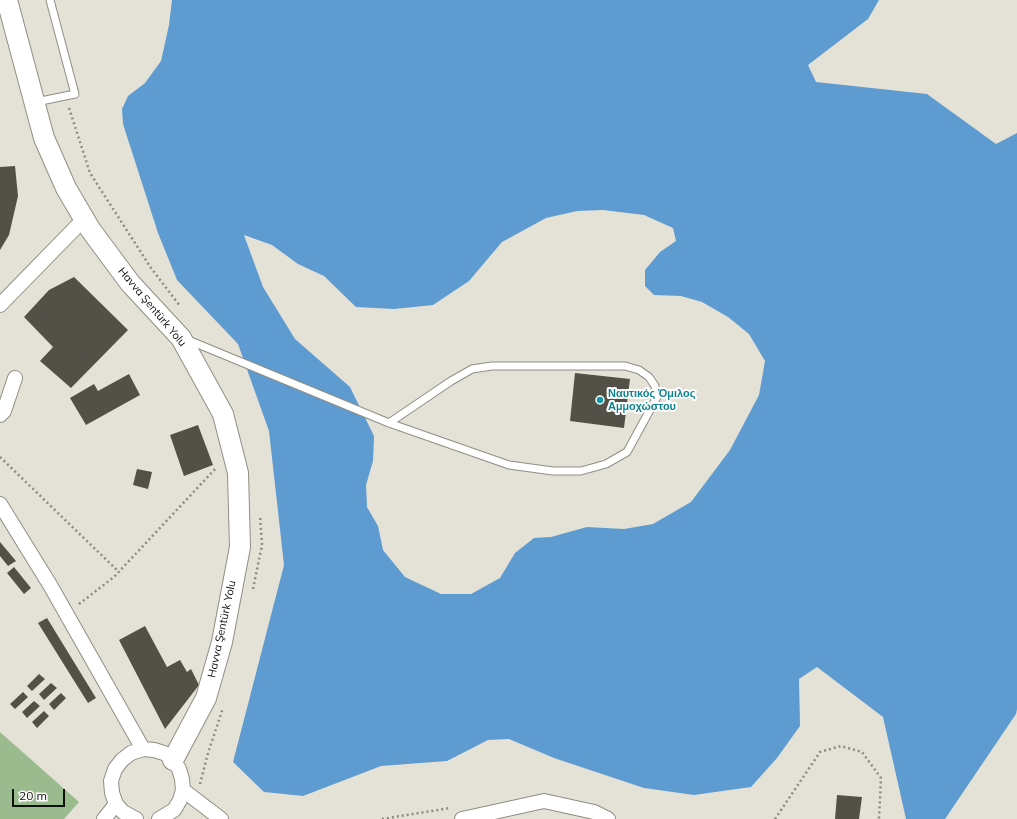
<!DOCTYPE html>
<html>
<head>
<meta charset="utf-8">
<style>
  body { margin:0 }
  #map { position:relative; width:1017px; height:819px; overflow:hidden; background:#e4e2d6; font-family:Mulish,sans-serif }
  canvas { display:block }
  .scale { position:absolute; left:12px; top:789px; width:53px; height:18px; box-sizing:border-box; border:2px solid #10100b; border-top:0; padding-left:5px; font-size:12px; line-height:14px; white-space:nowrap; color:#10100b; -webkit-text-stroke:3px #fff; paint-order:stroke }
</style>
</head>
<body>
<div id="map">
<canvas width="1017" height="819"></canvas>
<div class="scale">20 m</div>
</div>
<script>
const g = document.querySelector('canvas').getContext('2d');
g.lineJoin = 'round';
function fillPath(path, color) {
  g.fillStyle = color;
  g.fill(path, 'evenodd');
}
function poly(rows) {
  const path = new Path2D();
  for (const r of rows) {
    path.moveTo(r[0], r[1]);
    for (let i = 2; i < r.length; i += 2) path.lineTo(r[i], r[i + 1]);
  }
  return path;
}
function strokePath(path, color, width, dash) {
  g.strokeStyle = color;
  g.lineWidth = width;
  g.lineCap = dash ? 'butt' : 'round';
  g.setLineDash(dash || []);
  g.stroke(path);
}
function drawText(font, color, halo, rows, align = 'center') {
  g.font = font + ' Mulish,sans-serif';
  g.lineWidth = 4;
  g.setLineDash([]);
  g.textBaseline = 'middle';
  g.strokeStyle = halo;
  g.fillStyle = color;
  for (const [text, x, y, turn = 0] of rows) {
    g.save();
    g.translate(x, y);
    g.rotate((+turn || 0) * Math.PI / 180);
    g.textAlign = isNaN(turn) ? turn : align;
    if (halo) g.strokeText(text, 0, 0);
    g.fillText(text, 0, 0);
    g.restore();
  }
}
const green = poly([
  [0,732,79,802,64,819,0,819]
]);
const water = poly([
  [172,0,879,0,868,19,808,65,816,82,927,94,996,144,1017,133,1017,709,1016,714,945,819,906,819,883,717,817,667,799,679,800,726,777,758,751,787,694,795,644,788,554,758,509,739,488,740,447,761,381,766,303,796,264,792,233,762,284,565,269,431,238,344,177,280,158,233,123,124,122,109,128,96,145,83,161,61,169,25],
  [603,210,644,215,673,228,676,241,660,252,645,270,645,286,654,295,681,296,702,302,728,317,749,334,765,361,759,395,730,450,691,502,653,524,624,529,587,527,551,537,534,538,515,553,500,578,471,594,441,594,405,577,383,550,378,526,367,507,366,485,373,461,374,436,350,387,295,339,263,287,244,235,272,245,298,264,324,276,356,307,394,309,433,305,469,281,502,242,546,218,577,211]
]);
const building = poly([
  [15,166,18,196,9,235,0,250,0,167],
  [74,277,128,330,71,388,40,361,53,347,24,317,49,290],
  [575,373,630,379,624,428,570,421],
  [129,374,140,395,86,425,70,398,94,384,98,391],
  [198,425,213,465,184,476,170,435],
  [137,469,152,472,148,489,133,485],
  [0,542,16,561,8,566,0,556],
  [14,567,31,588,24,594,7,573],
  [47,618,96,698,88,703,38,623],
  [145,626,167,667,180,660,187,672,191,669,199,685,165,729,119,640],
  [39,674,45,679,32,691,27,686],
  [51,683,57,688,44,700,39,694],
  [23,692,28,697,15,709,10,704],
  [61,693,66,698,54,710,49,704],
  [34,701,40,706,27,718,22,712],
  [44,711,49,716,37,728,32,722],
  [837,795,862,797,859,819,835,819]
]);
const path = poly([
  [69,108,90,173,151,268,180,306],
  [0,457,119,572],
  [253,589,262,545,260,515],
  [79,604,114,577,217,467],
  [200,784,208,753,223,708],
  [382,819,450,808],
  [775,819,820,752,841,746,862,752,881,778,879,819]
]);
const lane = poly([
  [36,102,75,94,50,0],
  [188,340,389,423,509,465,553,471,581,471,606,464,627,452,657,397,655,386,649,377,639,370,625,366,492,366,472,369,451,381,389,423]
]);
const street = poly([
  [0,305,85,218],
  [0,415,4,411,15,378],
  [0,504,50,585,143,749],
  [183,790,221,819],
  [104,819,116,804],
  [136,819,123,812,116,804,112,793,111,781,115,769,122,760,131,753,143,749,154,750,164,753,173,760,179,769,182,779,183,790,180,800,174,810,159,819],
  [462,819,544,801,594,812,608,819]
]);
const secondary = poly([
  [7,0,44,138,66,188,90,229,130,283,181,338,223,414,238,473,240,547,222,642,206,698,173,760]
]);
const markers = [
  [600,400,4,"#0f9aa8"]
];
const streetNames = [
  ["Havva Şentürk Yolu",152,307,50],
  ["Havva Şentürk Yolu",222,629,-78]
];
const cultureNames = [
  ["Ναυτικός Όμιλος",608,394],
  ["Αμμοχώστου",608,407]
];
fillPath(green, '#9bba8e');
fillPath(water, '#5e9bd1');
fillPath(building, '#535147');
strokePath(lane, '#908e83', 9);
strokePath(street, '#908e83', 16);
strokePath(secondary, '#908e83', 22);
strokePath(path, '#8c8a81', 2.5, [2, 3]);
strokePath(lane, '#fff', 7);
strokePath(street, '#fff', 14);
strokePath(secondary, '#fff', 20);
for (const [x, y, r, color] of markers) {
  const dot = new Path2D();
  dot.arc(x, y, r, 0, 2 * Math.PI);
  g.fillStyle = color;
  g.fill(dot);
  strokePath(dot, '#fff', 1.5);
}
drawText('11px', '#10100b', '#fff', streetNames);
drawText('bold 11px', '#0d838f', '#fff', cultureNames, 'left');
</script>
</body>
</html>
